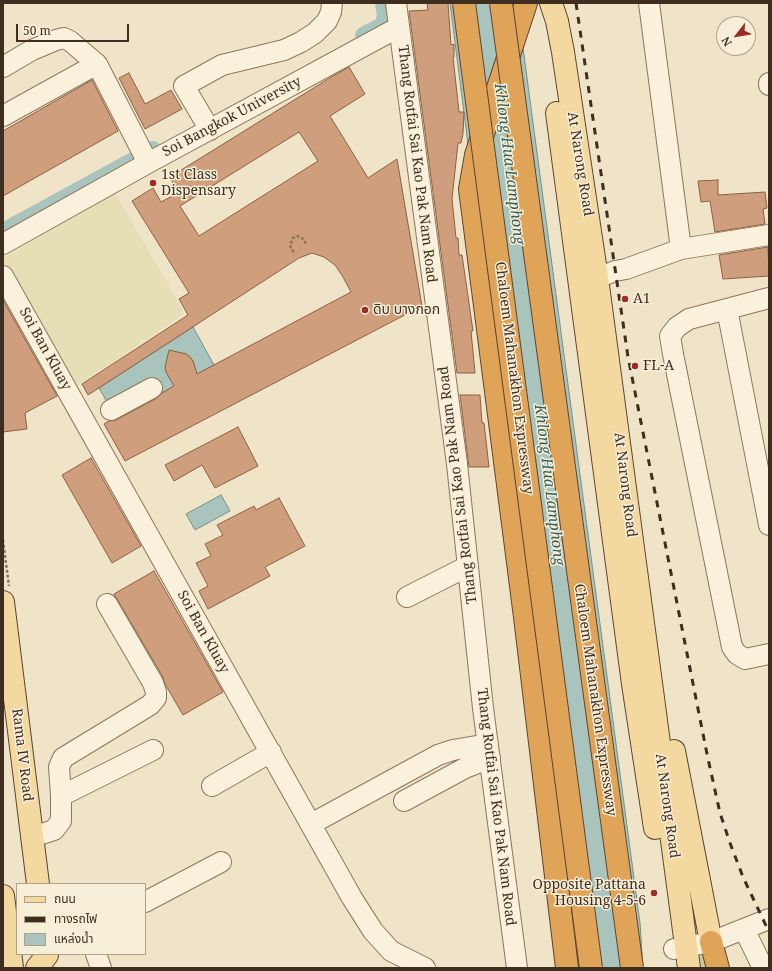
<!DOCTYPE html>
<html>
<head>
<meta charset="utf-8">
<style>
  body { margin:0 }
  #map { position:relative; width:772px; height:971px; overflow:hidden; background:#f0e4c8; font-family:"Noto Serif","Noto Sans Thai",serif }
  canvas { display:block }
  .frame { position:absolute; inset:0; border:4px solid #3d2e20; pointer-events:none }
  .legend { position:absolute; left:16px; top:883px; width:130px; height:72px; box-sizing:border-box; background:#f7eed8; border:1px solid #ada18e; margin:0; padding:5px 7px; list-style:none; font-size:12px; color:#3d2e20 }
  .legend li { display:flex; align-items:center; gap:8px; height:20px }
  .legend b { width:20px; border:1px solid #ada18e }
  .north { position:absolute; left:716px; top:16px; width:40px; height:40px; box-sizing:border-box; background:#f7eed8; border:1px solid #ada18e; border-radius:50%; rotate:239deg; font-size:11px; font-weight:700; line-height:16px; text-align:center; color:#3d2e20 }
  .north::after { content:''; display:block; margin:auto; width:14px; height:18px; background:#9e2a2b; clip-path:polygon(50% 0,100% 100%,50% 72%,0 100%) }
  .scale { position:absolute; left:16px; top:24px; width:113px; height:18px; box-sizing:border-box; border:2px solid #3d2e20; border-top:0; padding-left:5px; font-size:12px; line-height:14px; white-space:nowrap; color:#3d2e20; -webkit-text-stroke:3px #f7eed8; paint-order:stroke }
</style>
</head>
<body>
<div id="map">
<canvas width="772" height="971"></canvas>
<div class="frame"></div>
<ul class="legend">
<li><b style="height:5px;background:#f3d9a0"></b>ถนน</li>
<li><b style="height:5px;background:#3d2e20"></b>ทางรถไฟ</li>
<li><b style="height:11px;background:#a9c4bc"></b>แหล่งน้ำ</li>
</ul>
<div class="north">N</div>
<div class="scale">50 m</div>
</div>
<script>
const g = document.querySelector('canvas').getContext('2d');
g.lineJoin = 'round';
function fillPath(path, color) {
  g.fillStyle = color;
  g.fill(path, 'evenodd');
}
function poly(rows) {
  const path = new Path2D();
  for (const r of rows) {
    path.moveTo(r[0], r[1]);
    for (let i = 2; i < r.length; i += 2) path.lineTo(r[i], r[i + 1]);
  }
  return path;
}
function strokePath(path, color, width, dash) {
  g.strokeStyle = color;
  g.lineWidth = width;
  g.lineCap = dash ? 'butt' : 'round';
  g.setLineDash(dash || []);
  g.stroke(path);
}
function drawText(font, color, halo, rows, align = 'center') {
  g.font = font + ' "Noto Serif","Noto Sans Thai",serif';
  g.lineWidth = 3;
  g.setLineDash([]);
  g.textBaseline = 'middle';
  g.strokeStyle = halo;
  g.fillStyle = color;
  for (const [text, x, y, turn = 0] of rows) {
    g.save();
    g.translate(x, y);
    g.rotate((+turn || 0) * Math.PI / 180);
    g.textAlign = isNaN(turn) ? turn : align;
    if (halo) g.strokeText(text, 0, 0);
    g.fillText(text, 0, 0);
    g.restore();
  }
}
const farmland = poly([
  [115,193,175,296,184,314,74,388,3,262,3,258]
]);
const green = poly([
  [699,955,702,955,706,958,707,968,697,968,697,956]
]);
const water = poly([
  [450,3,517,3,640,923,643,968,573,968,450,3],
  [193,327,214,365,189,379,194,370,193,361,186,354,176,353,185,381,156,396,107,402,99,388,193,327],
  [221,495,230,511,195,530,186,514,221,495]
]);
const canal = poly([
  [363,35,382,25,385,16,383,3],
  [3,231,153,149]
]);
const building = poly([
  [427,3,448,3,451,45,454,44,454,57,453,57,459,112,464,112,463,134,461,143,458,143,452,199,456,238,458,238,459,255,462,255,473,331,471,331,475,373,457,373,409,11,428,10,427,3],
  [349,67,365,94,330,116,368,178,397,159,422,306,125,461,104,424,109,421,116,420,157,398,162,393,174,386,166,372,165,367,169,350,186,354,190,357,193,361,197,374,351,292,343,277,335,265,324,257,312,253,299,258,88,395,82,384,188,315,179,299,189,293,132,201,153,188,161,202,178,193,170,177,328,79,349,67],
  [299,132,318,161,199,236,180,206,299,132],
  [129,73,145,104,171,90,182,109,145,129,119,78,129,73],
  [92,80,118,131,3,196,3,131,92,80],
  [718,180,718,195,765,192,767,208,763,209,765,224,715,232,710,201,701,202,698,181,718,180],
  [768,247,769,276,723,279,719,255,768,247],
  [3,300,57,396,25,413,27,429,3,432,3,300],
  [460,395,480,395,482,423,484,423,489,467,469,467,460,395],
  [238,427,258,466,215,488,202,465,174,481,165,465,238,427],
  [91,458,141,546,112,563,62,475,91,458],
  [279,498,305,546,265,567,270,576,208,609,199,591,208,586,196,563,211,556,205,544,223,535,217,525,254,506,256,510,279,498],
  [154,571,223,692,183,715,165,684,163,677,114,594,154,571]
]);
const path = poly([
  [294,252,291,249,290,245,293,238,297,236,301,237,304,240,306,244],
  [3,540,9,586]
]);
const minor = poly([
  [396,3,457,464,483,708,517,968],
  [3,67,32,50,56,40,64,38,70,41,97,64],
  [769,83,769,85],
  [3,116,97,64,148,163],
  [210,130,184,86,222,65,284,50,301,42,315,33,327,21,331,12,332,3],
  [3,244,148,163,399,27],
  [681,249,769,235],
  [3,276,352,898,373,931,391,951,425,968],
  [597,278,615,271,626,269,681,249,649,3],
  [769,298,689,319,677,327,670,336,673,354,732,647,737,654,745,659,769,654],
  [727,309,769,525],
  [111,410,152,388],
  [407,597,468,566],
  [212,786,271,752],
  [61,796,153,750],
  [404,801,465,768,490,758],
  [311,824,438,755,453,750,488,744],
  [32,837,54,830,61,821,61,796,59,767,63,758,150,705,156,698,156,692,153,683,107,604],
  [145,902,221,862],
  [744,929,763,968],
  [674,949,711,942,769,919],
  [96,954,101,968]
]);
const major = poly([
  [551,3,557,21,563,52,597,278,689,968],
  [557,113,633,684,655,828],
  [3,602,38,884],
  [674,751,711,942],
  [3,896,12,968],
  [37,968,47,955]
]);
const highway = poly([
  [526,3,476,155,470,189,525,617,567,968],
  [711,942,718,968]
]);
const rail = poly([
  [576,3,628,357,707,754,720,813,730,843,743,877,769,932]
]);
const highwayBridge = poly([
  [464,3,591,968],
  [501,3,632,968]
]);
const markers = [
  [153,183,4,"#9e2a2b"],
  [625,299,4,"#9e2a2b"],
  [365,310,4,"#9e2a2b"],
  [635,366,4,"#9e2a2b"],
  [654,893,4,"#9e2a2b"]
];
const streetNames = [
  ["Soi Bangkok University",232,117,-28],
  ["Thang Rotfai Sai Kao Pak Nam Road",417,164,83],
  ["At Narong Road",580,164,81],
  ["Soi Ban Kluay",45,349,61],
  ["Chaloem Mahanakhon Expressway",514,378,83],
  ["Thang Rotfai Sai Kao Pak Nam Road",458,485,-97],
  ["At Narong Road",625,485,83],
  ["Soi Ban Kluay",203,632,61],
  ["Chaloem Mahanakhon Expressway",595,700,82],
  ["Rama IV Road",22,755,83],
  ["At Narong Road",667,806,82],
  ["Thang Rotfai Sai Kao Pak Nam Road",496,807,83]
];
const poiNames = [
  ["1st Class",161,175],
  ["Dispensary",161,191],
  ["A1",633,299],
  ["ดิบ บางกอก",373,310],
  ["FL-A",643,366],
  ["Opposite Pattana",646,885,"right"],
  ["Housing 4-5-6",646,901,"right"]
];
const waterNames = [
  ["Khlong Hua Lamphong",509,164,83],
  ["Khlong Hua Lamphong",549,485,83]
];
fillPath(farmland, '#e6deb5');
fillPath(green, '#c9cf9b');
fillPath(water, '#a9c4bc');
strokePath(water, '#6f938a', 1);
strokePath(canal, '#a9c4bc', 16);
fillPath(building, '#cf9f7d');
strokePath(building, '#8d5f41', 1);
strokePath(minor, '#8d765c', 22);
strokePath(major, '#5b4430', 24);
strokePath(highway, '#5b4430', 24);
strokePath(path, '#8d765c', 2.5, [3, 2]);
strokePath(minor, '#faf1dc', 20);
strokePath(major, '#f3d9a0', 22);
strokePath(highway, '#e0a458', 22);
strokePath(rail, '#3d2e20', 3, [7, 7]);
strokePath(highwayBridge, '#5b4430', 24, []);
strokePath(highwayBridge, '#e0a458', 22);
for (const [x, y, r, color] of markers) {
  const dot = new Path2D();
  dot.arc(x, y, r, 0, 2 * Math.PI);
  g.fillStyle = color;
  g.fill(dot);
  strokePath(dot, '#f7eed8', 1.5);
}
drawText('14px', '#3d2e20', '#f7eed8', streetNames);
drawText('14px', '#3d2e20', '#f7eed8', poiNames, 'left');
drawText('italic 15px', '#2f5d5a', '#f7eed8', waterNames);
</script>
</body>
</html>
